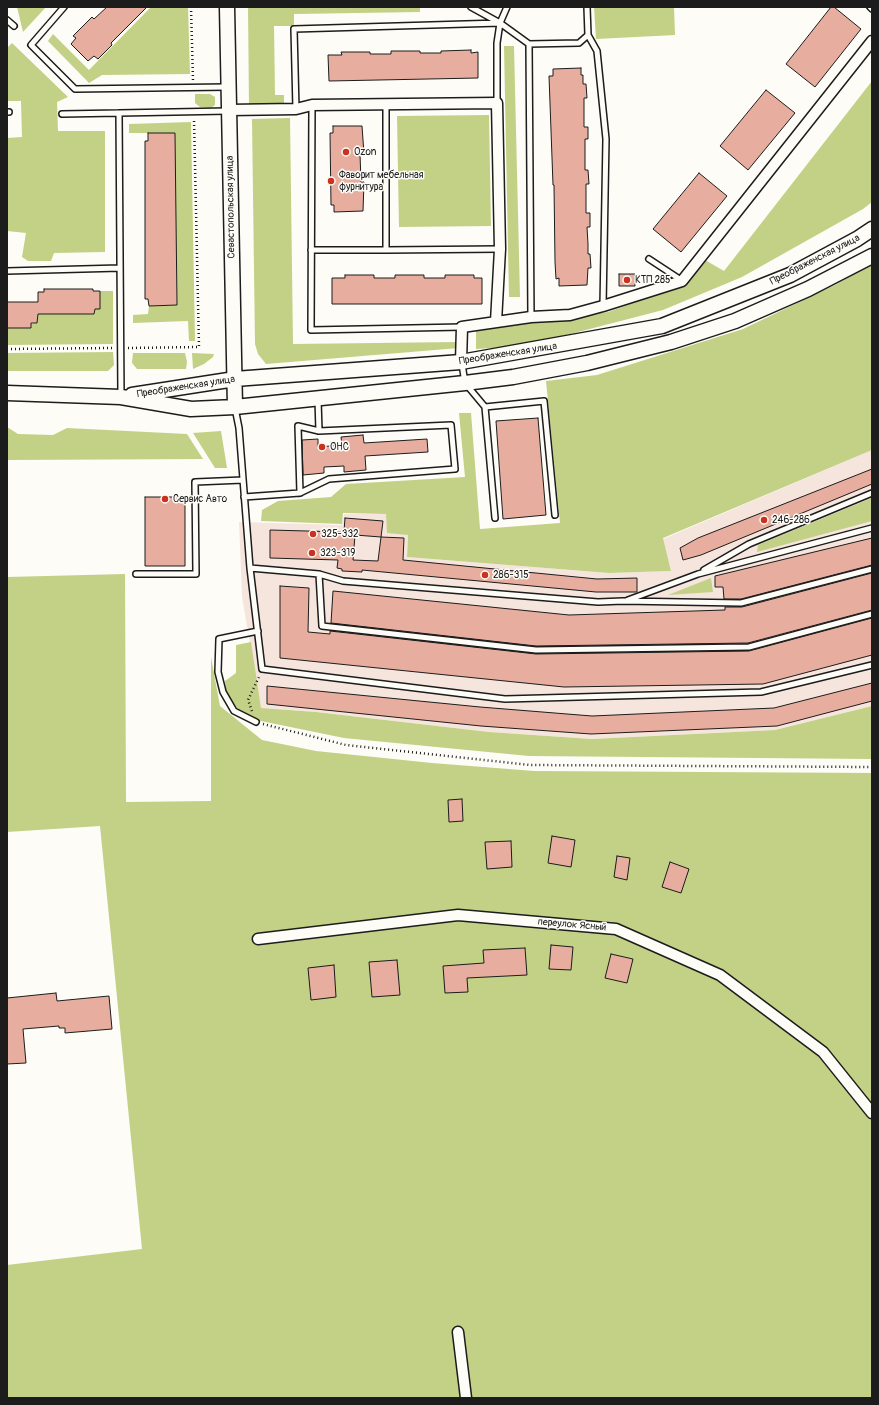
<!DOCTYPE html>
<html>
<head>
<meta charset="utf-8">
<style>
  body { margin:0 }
  #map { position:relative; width:879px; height:1405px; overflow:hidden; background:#fdfcf7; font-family:Pangolin,sans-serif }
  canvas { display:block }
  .frame { position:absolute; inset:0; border:8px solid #1c1c1c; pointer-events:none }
</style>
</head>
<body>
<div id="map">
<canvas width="879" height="1405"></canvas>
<div class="frame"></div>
</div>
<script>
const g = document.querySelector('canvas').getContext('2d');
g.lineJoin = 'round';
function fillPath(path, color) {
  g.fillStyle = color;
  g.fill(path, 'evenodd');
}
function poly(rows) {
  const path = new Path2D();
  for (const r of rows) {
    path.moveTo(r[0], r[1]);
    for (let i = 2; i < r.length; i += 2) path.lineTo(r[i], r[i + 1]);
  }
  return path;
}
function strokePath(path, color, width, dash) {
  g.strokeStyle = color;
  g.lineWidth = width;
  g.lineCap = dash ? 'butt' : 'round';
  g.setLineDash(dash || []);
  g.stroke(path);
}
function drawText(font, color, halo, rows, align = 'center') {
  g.font = font + ' Pangolin,sans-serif';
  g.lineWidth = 3;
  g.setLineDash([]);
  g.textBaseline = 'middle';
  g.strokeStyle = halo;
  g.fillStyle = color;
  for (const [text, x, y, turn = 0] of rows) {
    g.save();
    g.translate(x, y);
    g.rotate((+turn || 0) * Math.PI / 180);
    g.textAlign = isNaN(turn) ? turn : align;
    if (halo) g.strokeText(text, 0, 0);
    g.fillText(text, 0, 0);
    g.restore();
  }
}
const built = poly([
  [872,450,872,706,775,730,592,739,489,732,316,712,261,708,242,597,239,522,342,525,344,514,386,514,408,535,407,557,609,573,671,571,663,539]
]);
const green = poly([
  [17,7,46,7,23,32],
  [151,7,188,7,190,74,102,75,89,83,48,41,53,34,89,70],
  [248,7,420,7,420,12,294,14,294,26,274,26,275,95,284,95,284,106,249,107],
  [594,7,674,7,675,35,596,39],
  [12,43,68,97,57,102,58,131,105,131,105,252,54,253,51,261,28,261,22,257,26,233,7,231,7,138,22,137,21,101,7,101,7,48],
  [504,46,514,46,520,297,509,297],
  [872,81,872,202,863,209,742,277,663,310,524,346,476,349,476,330,608,312,686,284,705,260,724,271],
  [195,94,210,94,215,97,215,105,211,108,200,107,195,103],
  [489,115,491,226,399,227,397,116],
  [290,118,293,344,459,342,459,348,266,364,258,354,255,344,252,119],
  [191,122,195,341,189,341,188,321,133,323,133,315,148,314,149,306,177,305,177,269,174,269,175,133,129,133,129,124],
  [872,263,872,450,663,538,671,571,609,573,407,557,408,535,387,533,386,514,343,513,342,524,261,521,262,510,278,501,331,497,346,484,465,477,459,413,471,413,480,529,560,523,546,381,597,375,743,329,837,284],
  [100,291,113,291,113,344,7,345,7,328,37,323,38,311,44,314,94,314,95,309,100,309],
  [113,352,114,365,108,371,7,371,7,353],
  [133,353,185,353,187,362,186,369,137,369,132,363],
  [192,353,214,354,213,357,204,364,193,369],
  [7,427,18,434,53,435,67,428,187,434,203,459,7,460],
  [221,431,227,468,215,468,193,433],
  [872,498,872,521,757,552,758,545],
  [125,574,126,802,211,801,211,657,220,706,262,740,316,751,432,763,534,771,872,773,872,1398,7,1398,7,1265,142,1249,100,826,7,832,7,577],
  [711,578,713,592,668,595],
  [251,642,261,708,316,712,489,732,592,739,775,730,872,706,872,759,529,756,344,738,261,721,240,712,226,692,225,681,236,673,236,645]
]);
const building = poly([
  [107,7,147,7,111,43,112,45,98,59,94,56,88,61,71,44,76,38,73,36,92,17,94,19,107,7],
  [831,7,834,7,861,29,815,87,786,64,831,7],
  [471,50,471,53,478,52,478,78,329,81,328,55,342,55,341,52,370,52,370,54,391,54,391,51,420,51,420,53,441,53,441,51,471,50],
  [581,68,581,75,583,75,583,84,586,84,587,98,584,98,584,127,588,127,588,139,585,139,585,170,588,170,589,184,586,184,586,213,590,213,590,227,587,227,588,244,588,254,590,254,591,268,588,268,587,285,559,286,559,278,556,279,555,262,554,185,553,185,549,76,553,76,553,69,581,68],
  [766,90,795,113,748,170,720,146,766,90],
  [333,126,362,126,364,154,360,154,361,182,364,182,363,211,334,212,334,205,331,205,330,133,333,133,333,126],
  [148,133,175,133,177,305,149,306,148,299,145,299,145,141,148,141,148,133],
  [699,173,727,196,681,252,653,229,699,173],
  [619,274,635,274,635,286,619,286,619,274],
  [345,275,374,275,374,278,395,278,395,275,424,275,424,278,445,278,445,275,474,275,474,278,482,278,482,304,332,304,332,278,345,278,345,275],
  [44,289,93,289,93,291,100,291,100,309,95,309,94,314,38,314,37,323,31,323,31,328,7,328,7,302,38,302,38,292,44,292,44,289],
  [538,418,546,515,503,519,496,421,538,418],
  [363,435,364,443,427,439,428,452,365,456,366,470,344,472,344,466,324,467,324,473,303,475,302,440,318,439,318,447,342,445,341,437,363,435],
  [872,469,872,484,701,555,683,560,680,548,698,538,872,469],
  [145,497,185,497,185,566,145,566,145,497],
  [345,518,383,521,381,537,404,538,403,560,597,579,637,578,637,592,596,592,362,570,362,572,342,571,342,569,337,568,338,560,270,558,270,530,344,532,345,518],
  [355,535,381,537,378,561,353,560,355,535],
  [872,538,872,565,741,599,724,599,723,587,715,587,715,576,872,538],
  [872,573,872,610,748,643,536,646,331,623,333,591,569,615,725,610,725,607,742,607,872,573],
  [280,586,309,588,308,632,330,634,330,631,536,654,749,651,872,618,872,655,763,684,564,687,280,658,280,586],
  [872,683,872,701,777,726,591,734,481,726,267,704,267,686,480,707,592,716,774,708,872,683],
  [462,799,463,821,449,822,448,800,462,799],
  [552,836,575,840,571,867,548,863,552,836],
  [511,841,512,867,487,869,485,842,511,841],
  [617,856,630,858,627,880,614,877,617,856],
  [670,862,689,869,681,893,662,887,670,862],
  [551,945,573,947,571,970,549,969,551,945],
  [525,948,527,975,467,978,468,992,445,993,443,966,484,963,483,950,525,948],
  [611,954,633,959,627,983,605,978,611,954],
  [397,960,400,995,372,997,369,962,397,960],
  [334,965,336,997,311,1000,308,968,334,965],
  [56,993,57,1001,109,996,112,1029,65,1033,65,1028,59,1028,59,1026,23,1029,26,1063,7,1064,7,998,56,993]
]);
const path = poly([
  [191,7,193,80],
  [128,348,199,347,194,119],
  [7,349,113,348],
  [252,711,248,700,259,677],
  [263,724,346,745,530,765,872,767]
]);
const service = poly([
  [64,7,31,45,75,89,227,87],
  [471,7,500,23,529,44,579,43,588,35,587,7],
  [870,7,872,9],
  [7,20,14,26],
  [588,35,597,51,606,139,603,306],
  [529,44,531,317],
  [497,103,497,43,500,23,507,7],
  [386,104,386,250,500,249],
  [312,105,311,330,462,327],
  [296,109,294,29,500,23],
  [7,112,9,112],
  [62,114,119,113],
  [311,250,386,250],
  [649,259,681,280],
  [7,271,120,268],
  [462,364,465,383,485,407],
  [121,396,119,113,228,111],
  [318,400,319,431],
  [235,408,239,428,250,568,262,669,505,699,761,692,872,665],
  [244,497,300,493,298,426,319,431,451,425,455,469,329,479,300,493],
  [495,518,485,407,544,401,555,515],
  [250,568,319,574,322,626,536,650,749,647,872,614],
  [704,570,749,544,872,493],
  [136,574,196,574,195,482,243,480],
  [319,574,343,581,598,602,623,601,741,603,872,569],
  [628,600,698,574,872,528],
  [256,722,234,711,223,692,218,672,219,639,258,631]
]);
const minor = poly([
  [229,110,296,109,312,105,497,103,500,249,496,322],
  [461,362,462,327,531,317,570,315,603,306,682,281,872,41],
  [258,939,458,915,616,929,720,975,823,1052,872,1113],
  [458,1332,466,1398]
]);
const secondary = poly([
  [227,7,235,407],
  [7,393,121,397,191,409,235,407,465,383,513,377,587,363,671,342,735,321,808,289,872,256],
  [132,395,235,379,461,362,662,326,790,275,857,239,872,229]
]);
const markers = [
  [346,152,4,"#c8321e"],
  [331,181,4,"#c8321e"],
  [627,280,4,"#c8321e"],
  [322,447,4,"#c8321e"],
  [165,499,4,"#c8321e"],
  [764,520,4,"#c8321e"],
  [313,534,4,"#c8321e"],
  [312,553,4,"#c8321e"],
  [485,575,4,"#c8321e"]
];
const poiNames = [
  ["Ozon",354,152],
  ["Фаворит мебельная",339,175],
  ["фурнитура",339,187],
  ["КТП 285",635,280],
  ["ОНС",330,447],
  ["Сервис Авто",173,499],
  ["246-286",772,520],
  ["325-332",321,534],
  ["323-319",320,553],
  ["286-315",493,575]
];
const streetNames = [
  ["Севастопольская улица",231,207,-91],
  ["Преображенская улица",815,260,-27],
  ["Преображенская улица",508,354,-9],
  ["Преображенская улица",186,387,-9],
  ["переулок Ясный",572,925,5]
];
fillPath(built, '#f6e5dd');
fillPath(green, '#c2d185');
fillPath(building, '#e7ae9f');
strokePath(building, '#1c1c1c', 1);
strokePath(service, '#1c1c1c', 8);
strokePath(minor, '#1c1c1c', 13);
strokePath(secondary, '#1c1c1c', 17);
strokePath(path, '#1c1c1c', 2.5, [1, 3]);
strokePath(service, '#fdfcf7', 5);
strokePath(minor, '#fdfcf7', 10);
strokePath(secondary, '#fdfcf7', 14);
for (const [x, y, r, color] of markers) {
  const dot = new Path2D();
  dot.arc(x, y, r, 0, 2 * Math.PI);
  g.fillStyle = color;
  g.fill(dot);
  strokePath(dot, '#fdfcf7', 1.5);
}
drawText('10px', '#1c1c1c', '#fdfcf7', poiNames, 'left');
drawText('10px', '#1c1c1c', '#fdfcf7', streetNames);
</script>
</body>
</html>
